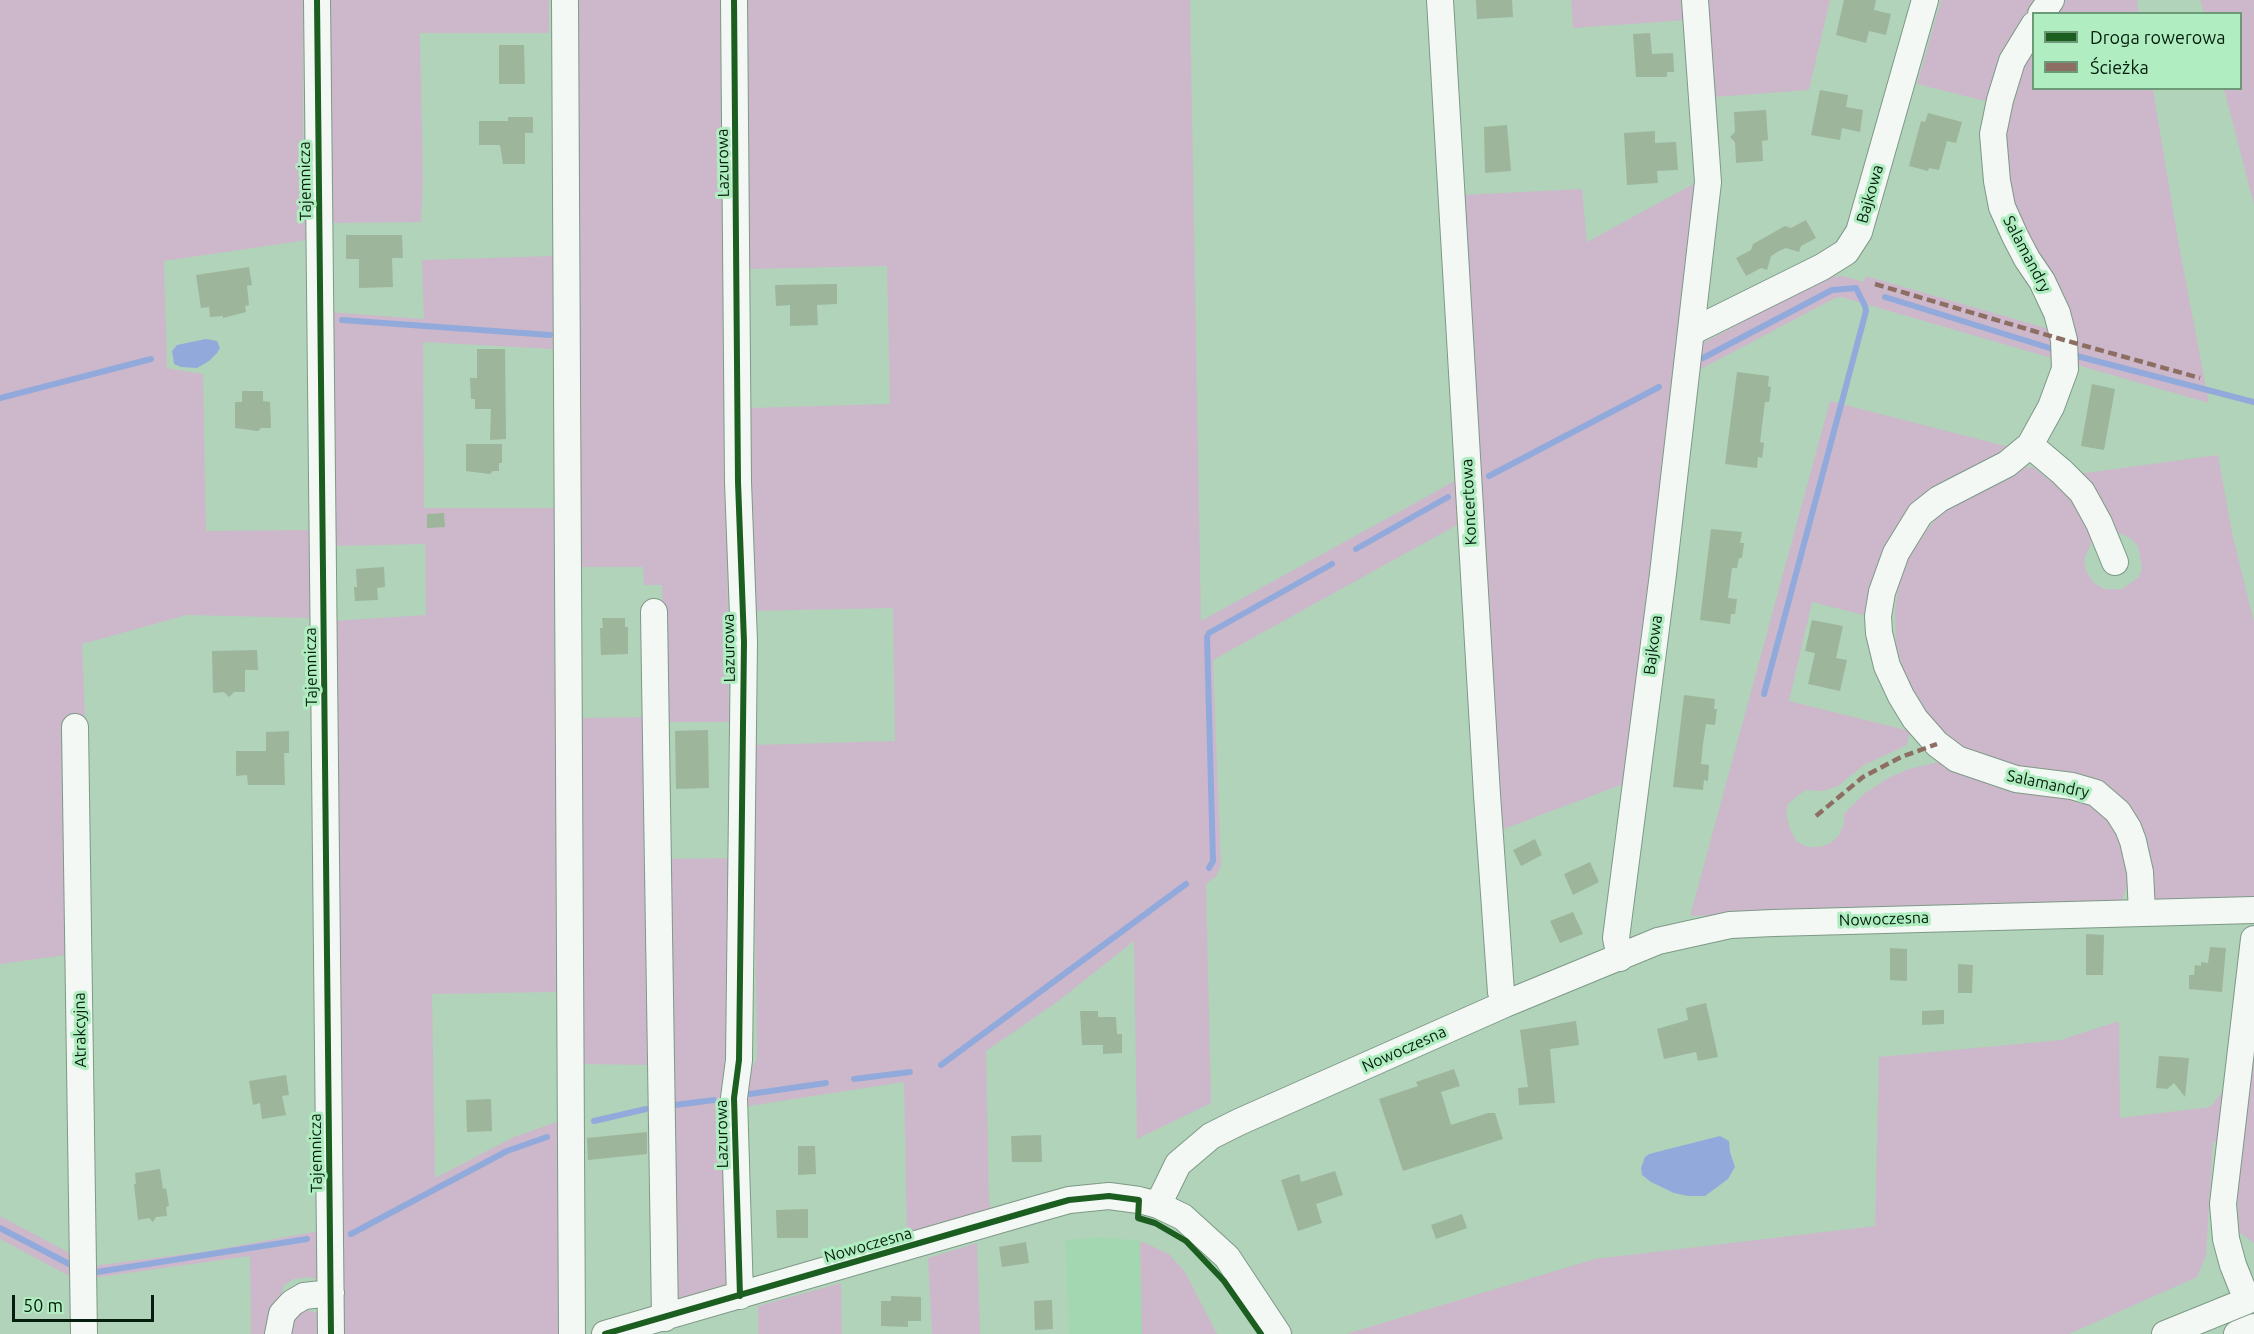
<!DOCTYPE html>
<html>
<head>
<meta charset="utf-8">
<style>
  body { margin:0 }
  #map { position:relative; width:2254px; height:1334px; overflow:hidden; background:#b1d3ba; font-family:Ubuntu,sans-serif }
  canvas { display:block }
  .legend { position:absolute; left:2032px; top:12px; width:210px; height:78px; box-sizing:border-box; background:#b0eec1; border:2px solid #6c9a79; margin:0; padding:8px 10px; list-style:none; font-size:18px; color:#051d0d }
  .legend li { display:flex; align-items:center; gap:12px; height:30px }
  .legend b { width:30px; border:2px solid #6c9a79 }
  .scale { position:absolute; left:12px; top:1295px; width:142px; height:27px; box-sizing:border-box; border:3px solid #051d0d; border-top:0; padding-left:8px; font-size:18px; line-height:21px; white-space:nowrap; color:#051d0d; -webkit-text-stroke:4px #b0eec1; paint-order:stroke }
</style>
</head>
<body>
<div id="map">
<canvas width="2254" height="1334"></canvas>
<ul class="legend">
<li><b style="height:8px;background:#1b5e20"></b>Droga rowerowa</li>
<li><b style="height:8px;background:#8d6e63"></b>Ścieżka</li>
</ul>
<div class="scale">50 m</div>
</div>
<script>
const g = document.querySelector('canvas').getContext('2d');
g.lineJoin = 'round';
function fillPath(path, color) {
  g.fillStyle = color;
  g.fill(path, 'evenodd');
}
function poly(rows) {
  const path = new Path2D();
  for (const r of rows) {
    path.moveTo(r[0], r[1]);
    for (let i = 2; i < r.length; i += 2) path.lineTo(r[i], r[i + 1]);
  }
  return path;
}
function strokePath(path, color, width, dash) {
  g.strokeStyle = color;
  g.lineWidth = width;
  g.lineCap = dash ? 'butt' : 'round';
  g.setLineDash(dash || []);
  g.stroke(path);
}
function drawText(font, color, halo, rows, align = 'center') {
  g.font = font + ' Ubuntu,sans-serif';
  g.lineWidth = 6;
  g.setLineDash([]);
  g.textBaseline = 'middle';
  g.strokeStyle = halo;
  g.fillStyle = color;
  for (const [text, x, y, turn = 0] of rows) {
    g.save();
    g.translate(x, y);
    g.rotate((+turn || 0) * Math.PI / 180);
    g.textAlign = isNaN(turn) ? turn : align;
    if (halo) g.strokeText(text, 0, 0);
    g.fillText(text, 0, 0);
    g.restore();
  }
}
const built = poly([
  [1103,1237,1140,1241,1142,1334,1069,1334,1065,1240]
]);
const green = poly([
  [0,0,303,0,303,169,307,240,164,261,167,368,203,374,206,531,309,530,310,618,187,615,82,644,85,716,69,714,73,954,0,964],
  [327,0,549,0,549,33,420,33,423,179,421,222,328,223],
  [574,0,721,0,729,722,663,722,662,585,644,585,643,567,580,567],
  [744,0,1190,0,1201,621,1462,477,1464,521,1213,660,1221,866,1216,876,1206,884,1211,1103,1137,1139,1134,941,1057,1002,986,1051,989,1199,992,1217,907,1239,904,1082,742,1107,743,1086,757,1058,753,745,895,741,893,608,751,611,749,408,890,404,887,266,747,269],
  [1571,0,1685,0,1687,20,1573,28],
  [1708,0,1830,0,1809,90,1714,97],
  [1941,0,2037,0,2005,51,1985,101,1917,84],
  [2066,0,2137,0,2139,13,2056,14],
  [2200,0,2254,0,2254,205,2224,89,2240,88,2240,14,2204,13],
  [2033,48,2034,88,2153,89,2179,245,2209,403,2074,364,2012,213,2003,150,2007,110,2022,66],
  [1695,183,1626,783,1501,830,1462,195,1582,189,1587,242],
  [553,256,553,349,423,342,424,508,554,508,556,992,432,994,435,1178,514,1137,557,1122,559,1143,558,1334,344,1334,334,621,426,615,425,544,333,546,329,312,424,319,422,260],
  [1842,276,1864,282,1866,276,2049,329,2055,359,1841,297,1835,298,1697,371,1695,347,1828,277],
  [1830,401,2009,447,1952,481,1872,617,1812,602,1789,701,1910,731,1907,745,1864,765,1838,786,1823,791,1806,790,1797,796,1788,804,1786,814,1790,829,1797,842,1808,847,1820,847,1831,843,1839,835,1844,824,1844,814,1865,793,1890,777,1909,769,1943,761,1952,768,1996,787,2023,792,2062,795,2087,802,2103,813,2122,840,2129,881,2121,903,1690,916],
  [2218,455,2232,533,2254,622,2254,901,2154,902,2151,857,2147,839,2136,816,2125,803,2073,773,2007,765,1968,750,1938,727,1923,710,1908,685,1896,644,1895,609,1899,585,1907,560,1926,531,1939,516,1957,503,2018,468,2033,467,2064,492,2076,507,2088,528,2092,541,2084,560,2086,571,2094,583,2104,589,2122,589,2139,577,2142,568,2138,546,2130,538,2112,530,2078,474],
  [646,717,649,1065,582,1064,581,718],
  [730,858,728,1285,672,1300,663,859],
  [2254,1014,2254,1243,2239,1232,2237,1181],
  [2119,1021,2120,1118,2210,1107,2225,1089,2221,1146,2213,1141,2206,1256,2197,1277,2069,1334,1346,1334,1595,1259,1875,1226,1879,1057,2061,1040],
  [0,1216,75,1256,75,1279,0,1239],
  [319,1231,317,1279,308,1277,294,1279,284,1285,280,1299,273,1311,269,1312,265,1334,251,1334,250,1256,92,1278,92,1266,209,1251],
  [1140,1241,1169,1254,1185,1272,1217,1334,1142,1334],
  [977,1243,980,1334,932,1334,928,1258],
  [841,1283,842,1334,758,1334,758,1306],
  [304,1309,320,1314,320,1334,286,1334,290,1318]
]);
const water = poly([
  [206,339,217,341,220,348,217,353,209,361,197,368,181,367,174,364,172,351,177,345],
  [1720,1136,1729,1141,1730,1152,1735,1167,1728,1179,1705,1196,1688,1196,1674,1193,1651,1182,1642,1175,1641,1168,1645,1157,1649,1154]
]);
const stream = poly([
  [1885,297,2056,350],
  [342,320,550,335],
  [2073,355,2254,402],
  [1703,358,1832,290,1856,288,1865,306,1866,311,1764,694],
  [0,398,151,359],
  [1489,476,1659,387],
  [1356,549,1448,497],
  [1209,868,1213,861,1207,637,1209,633,1332,564],
  [941,1065,1186,884],
  [854,1079,910,1072],
  [750,1094,826,1083],
  [675,1105,714,1100],
  [594,1121,646,1109],
  [0,1228,73,1266],
  [351,1234,507,1151,547,1137],
  [97,1272,307,1239]
]);
const building = poly([
  [1476,0,1512,0,1513,17,1477,19],
  [1844,0,1876,0,1874,10,1891,14,1886,35,1869,31,1866,43,1836,35],
  [1650,33,1652,54,1673,53,1674,72,1667,72,1667,77,1636,77,1633,34],
  [499,45,524,45,525,84,499,84],
  [1820,90,1848,95,1846,107,1863,110,1860,132,1842,128,1840,140,1811,135],
  [1766,110,1768,140,1762,141,1763,161,1736,163,1735,142,1730,137,1735,132,1734,112],
  [1928,113,1962,122,1956,143,1947,141,1939,170,1929,168,1928,171,1909,166,1921,121,1925,122],
  [508,117,533,117,533,133,525,133,525,164,503,164,500,145,479,145,479,121,508,121],
  [1507,125,1511,171,1485,173,1484,127],
  [1655,131,1655,143,1676,142,1678,170,1657,171,1658,183,1627,185,1624,133],
  [1806,220,1816,238,1801,246,1799,252,1786,248,1779,251,1771,256,1767,270,1761,268,1746,276,1736,258,1751,250,1753,244,1785,226,1791,228],
  [346,235,402,235,403,258,392,258,393,287,359,288,359,259,346,259],
  [249,267,252,285,247,286,249,305,245,306,246,312,223,318,223,316,210,317,209,307,201,308,196,275],
  [837,284,837,304,817,305,818,325,790,326,790,305,776,306,775,285],
  [477,349,505,349,506,439,490,440,491,409,475,409,475,399,471,399,470,378,477,378],
  [1737,372,1769,376,1768,386,1771,387,1769,402,1765,402,1760,442,1764,443,1762,458,1758,457,1757,468,1725,464],
  [2092,384,2115,389,2104,450,2081,446],
  [242,391,263,391,263,401,270,402,271,428,261,428,258,431,235,428,235,402,242,402],
  [466,444,502,444,502,463,499,463,499,471,493,471,490,474,466,471],
  [444,513,445,527,427,528,427,514],
  [1711,529,1742,532,1740,543,1744,543,1742,558,1739,558,1737,568,1732,568,1728,598,1737,599,1735,614,1731,614,1730,624,1700,620],
  [384,567,385,587,377,588,378,600,355,601,354,587,357,587,356,569],
  [602,618,625,618,625,627,628,627,628,654,601,655,600,628,603,628],
  [1812,620,1843,626,1836,658,1847,660,1840,691,1808,684,1815,653,1805,651],
  [257,650,258,670,245,670,245,692,234,692,229,697,224,692,213,693,212,651],
  [1684,695,1715,699,1714,709,1717,709,1715,725,1706,724,1703,744,1701,764,1709,765,1708,781,1704,780,1703,790,1673,787],
  [708,730,709,788,676,789,675,731],
  [289,731,289,753,284,753,285,785,248,785,247,775,236,776,236,751,266,751,266,732],
  [1535,839,1542,855,1521,866,1513,850],
  [1590,862,1599,882,1573,895,1564,874],
  [1573,912,1583,934,1560,943,1550,921],
  [2086,934,2104,935,2103,975,2086,975],
  [2210,947,2226,948,2222,992,2189,989,2189,975,2194,975,2195,965,2201,966,2201,962,2208,963],
  [1890,948,1907,949,1907,981,1890,980],
  [1958,964,1973,965,1972,993,1958,993],
  [1706,1003,1718,1057,1698,1061,1696,1052,1664,1059,1657,1029,1688,1020,1686,1008],
  [1944,1010,1944,1024,1922,1025,1922,1011],
  [1080,1011,1098,1011,1098,1017,1116,1017,1117,1034,1122,1034,1122,1053,1103,1054,1103,1045,1082,1045],
  [1576,1021,1579,1045,1550,1049,1555,1103,1519,1105,1518,1088,1528,1087,1520,1030],
  [2159,1056,2189,1058,2185,1097,2174,1083,2167,1089,2156,1088],
  [1454,1069,1460,1086,1441,1092,1451,1125,1488,1113,1495,1113,1503,1139,1403,1171,1379,1099,1418,1086,1416,1082],
  [286,1075,289,1095,282,1096,286,1115,262,1119,260,1103,253,1105,249,1081],
  [491,1099,492,1131,467,1132,466,1100],
  [647,1132,647,1154,588,1160,587,1138],
  [1041,1135,1042,1162,1012,1162,1011,1136],
  [798,1146,815,1146,816,1174,798,1175],
  [160,1169,163,1189,166,1188,169,1206,166,1207,167,1216,156,1217,153,1222,149,1218,138,1220,134,1184,136,1184,135,1173],
  [1335,1171,1343,1195,1316,1204,1322,1223,1298,1231,1281,1180,1299,1174,1301,1182],
  [808,1209,808,1238,777,1238,776,1210],
  [1462,1214,1467,1228,1436,1239,1431,1225],
  [1026,1242,1029,1263,1002,1267,999,1247],
  [891,1296,921,1297,921,1321,908,1321,908,1327,881,1326,881,1301,891,1301],
  [1052,1300,1053,1329,1035,1330,1034,1301]
]);
const minor = poly([
  [317,0,331,1334],
  [565,0,572,1334],
  [734,0,738,482,744,642,739,1060,734,1098,740,1296],
  [1440,0,1487,795,1501,992,1505,1004],
  [2041,14,2051,0],
  [2034,25,2012,61,2000,100,1993,134,1997,181,2002,207,2015,236,2027,259,2042,281,2057,313,2064,340,2065,369,2051,407,2030,445,2007,464,1939,499,1920,514,1896,553,1882,592,1878,616,1879,633,1887,666,1901,696,1915,719,1937,744,1957,759,2016,779,2072,786,2096,793,2118,812,2128,828,2133,841,2140,872,2142,912],
  [1691,332,1822,267,1846,252,1859,232,1925,0],
  [2030,445,2062,472,2082,492,2099,523,2115,562],
  [654,612,665,1318],
  [75,727,84,1334],
  [1620,958,1616,938,1663,574,1708,182,1695,0],
  [1158,1205,1178,1164,1211,1136,1239,1122,1505,1004,1658,941,1730,925,1773,923,2254,910],
  [2247,1300,2233,1265,2226,1239,2223,1204,2254,939],
  [278,1334,282,1314,292,1303,304,1296,331,1293],
  [605,1334,1037,1209,1069,1200,1109,1196,1139,1200,1158,1205,1183,1217,1227,1257,1278,1334],
  [2165,1334,2254,1298],
  [2237,1334,2254,1327]
]);
const quiet = poly([
  [1875,284,2064,340,2200,378],
  [1816,816,1863,777,1901,757,1937,744]
]);
const cycleway = poly([
  [317,0,331,1334],
  [734,0,738,482,744,642,739,1060,734,1098,740,1296],
  [605,1334,1037,1209,1069,1200,1109,1196,1139,1200,1138,1218,1155,1223,1186,1241,1224,1281,1261,1334]
]);
const streetNames = [
  ["Lazurowa",723,163,-91],
  ["Tajemnicza",305,181,-91],
  ["Bajkowa",1870,194,-74],
  ["Salamandry",2027,254,62],
  ["Koncertowa",1469,502,-93],
  ["Bajkowa",1653,645,-83],
  ["Lazurowa",729,648,-91],
  ["Tajemnicza",311,667,-91],
  ["Salamandry",2048,784,12],
  ["Nowoczesna",1884,919,-2],
  ["Atrakcyjna",80,1030,-91],
  ["Nowoczesna",1404,1049,-24],
  ["Lazurowa",722,1134,-91],
  ["Tajemnicza",316,1153,-91],
  ["Nowoczesna",868,1245,-16]
];
fillPath(built, '#a2d7b1');
fillPath(green, '#ccb8ca');
fillPath(water, '#92aadb');
strokePath(stream, '#92aadb', 6);
fillPath(building, '#9db59b');
strokePath(minor, '#7e9986', 28);
strokePath(minor, '#f3f8f5', 26);
strokePath(quiet, '#8d6e63', 4.5, [9, 4.5]);
strokePath(cycleway, '#1b5e20', 6);
drawText('16px', '#051d0d', '#b0eec1', streetNames);
</script>
</body>
</html>
